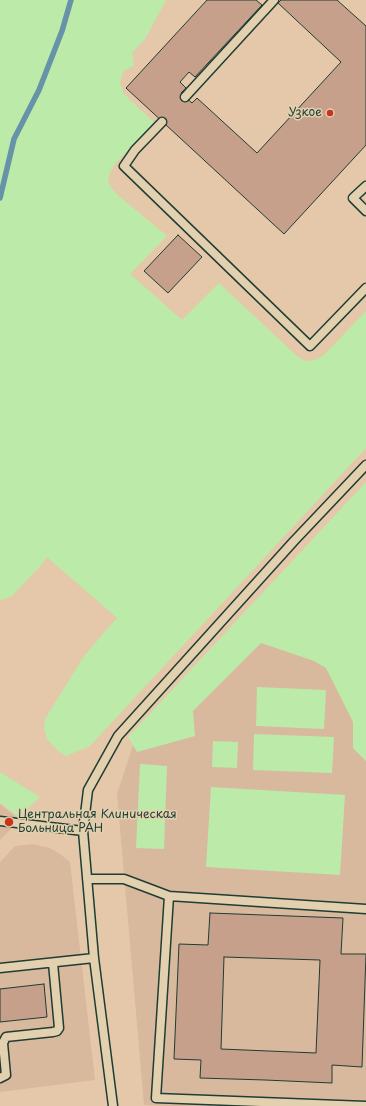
<!DOCTYPE html>
<html>
<head>
<meta charset="utf-8">
<style>
  body { margin:0 }
  canvas { display:block; background:#e5c8a9 }
</style>
</head>
<body>
<canvas width="366" height="1106"></canvas>
<script>
const g = document.querySelector('canvas').getContext('2d');
g.lineJoin = 'round';
function fillPath(path, color) {
  g.fillStyle = color;
  g.fill(path, 'evenodd');
}
function poly(rows) {
  const path = new Path2D();
  for (const r of rows) {
    path.moveTo(r[0], r[1]);
    for (let i = 2; i < r.length; i += 2) path.lineTo(r[i], r[i + 1]);
  }
  return path;
}
function strokePath(path, color, width, dash) {
  g.strokeStyle = color;
  g.lineWidth = width;
  g.lineCap = dash ? 'butt' : 'round';
  g.setLineDash(dash || []);
  g.stroke(path);
}
function drawText(font, color, halo, rows, align = 'center') {
  g.font = font + ' "Playpen Sans",sans-serif';
  g.lineWidth = 3;
  g.setLineDash([]);
  g.textBaseline = 'middle';
  g.strokeStyle = halo;
  g.fillStyle = color;
  for (const [text, x, y, turn = 0] of rows) {
    g.save();
    g.translate(x, y);
    g.rotate((+turn || 0) * Math.PI / 180);
    g.textAlign = isNaN(turn) ? turn : align;
    if (halo) g.strokeText(text, 0, 0);
    g.fillText(text, 0, 0);
    g.restore();
  }
}
const built = poly([
  [265,616,308,629,366,720,366,1106,172,1106,144,1105,117,794,135,739],
  [0,804,20,820,0,840],
  [33,844,50,848,60,854,70,862,95,1080,0,1092,0,862,15,846]
]);
const green = poly([
  [0,0,166,0,145,39,132,53,134,66,123,71,120,83,124,94,154,122,116,163,110,172,108,181,112,189,119,196,167,236,130,274,182,320,219,283,297,356,305,361,315,360,324,355,366,311,366,448,90,746,66,756,58,751,47,739,44,729,45,719,84,656,117,618,47,557,43,563,12,596,0,600],
  [366,482,366,761,353,748,353,722,326,668,314,661,261,643,193,711,195,736,137,752,128,737],
  [257,687,326,690,324,729,256,726],
  [254,734,334,737,332,773,253,770],
  [213,741,238,742,237,768,212,767],
  [140,764,167,766,164,849,136,848],
  [0,772,40,797,19,817,0,803],
  [211,787,345,795,340,875,206,867]
]);
const stream = poly([
  [0,198,14,139,39,90,62,31,71,0]
]);
const building = poly([
  [207,0,256,0,262,5,195,77,189,72,180,82,186,88,181,93,192,103,197,98,257,153,341,62,278,3,281,0,337,0,366,26,366,145,284,234,126,88,207,0],
  [178,235,202,257,168,293,144,271,178,235],
  [210,913,343,918,341,954,366,954,362,1067,332,1065,332,1083,265,1080,200,1078,201,1060,174,1059,179,944,208,945,210,913],
  [224,957,320,960,316,1053,221,1049,224,957],
  [44,984,47,1017,0,1022,0,989,44,984]
]);
const service = poly([
  [185,97,274,0],
  [162,122,135,150,124,166,310,346,366,288],
  [366,186,353,198,366,211],
  [0,821,83,831],
  [87,879,124,879,169,896],
  [366,909,169,896,156,1098,366,1106],
  [0,968,94,958],
  [0,1078,6,1075,3,1043,6,1037,53,1032,57,1031,59,1028,53,963],
  [113,1106,94,958,83,831,88,790,118,736,294,541,366,465]
]);
const markers = [
  [330,113,4,"#c8321e"],
  [9,822,5,"#c8321e"]
];
const poiNames = [
  ["Узкое",322,113],
  ["Центральная Клиническая",18,815,"left"],
  ["Больница РАН",18,829,"left"]
];
fillPath(built, '#d8b99e');
fillPath(green, '#bceaa8');
strokePath(stream, '#6793a8', 5.5);
fillPath(building, '#c6a08b');
strokePath(building, '#1f3d34', 1);
strokePath(service, '#1f3d34', 11);
strokePath(service, '#e2d0ae', 8);
for (const [x, y, r, color] of markers) {
  const dot = new Path2D();
  dot.arc(x, y, r, 0, 2 * Math.PI);
  g.fillStyle = color;
  g.fill(dot);
  strokePath(dot, '#e2d0ae', 1.5);
}
drawText('12px', '#1f3d34', '#e2d0ae', poiNames, 'right');
</script>
</body>
</html>
